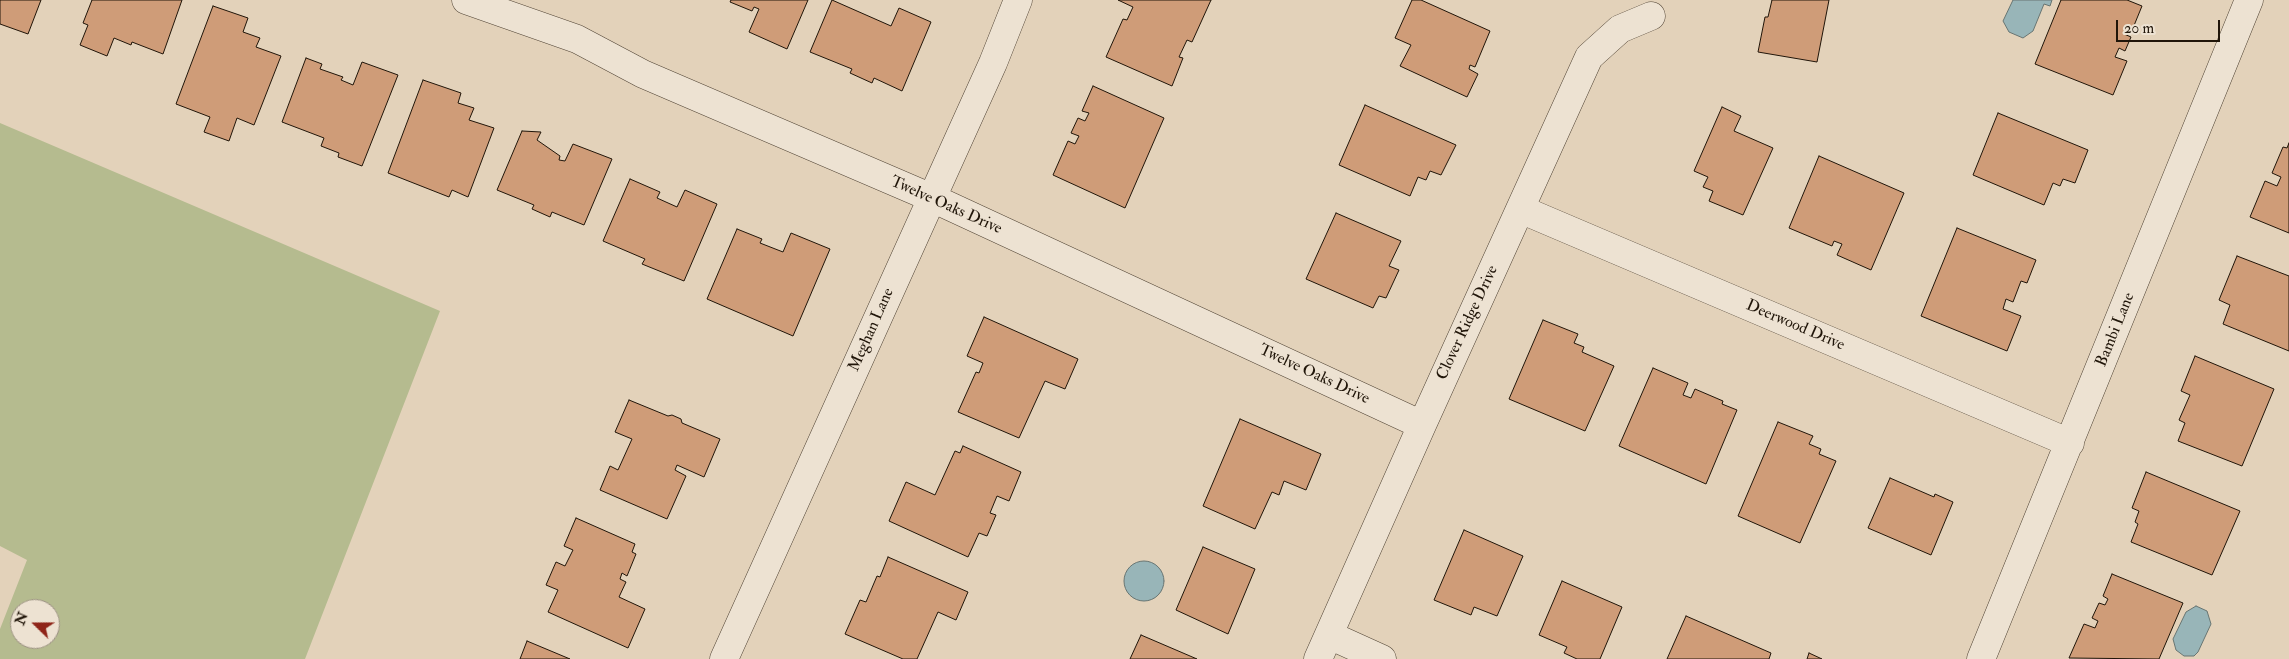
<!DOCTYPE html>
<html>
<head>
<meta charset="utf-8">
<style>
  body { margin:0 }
  #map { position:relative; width:2289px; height:659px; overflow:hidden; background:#e3d2ba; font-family:"IM FELL Double Pica",serif }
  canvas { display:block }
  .north { position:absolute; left:10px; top:599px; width:50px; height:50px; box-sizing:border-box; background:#ede2d2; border:1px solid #9b9082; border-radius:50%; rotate:292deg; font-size:14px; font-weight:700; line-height:20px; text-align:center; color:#201509 }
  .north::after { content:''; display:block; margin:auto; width:18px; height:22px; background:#8f2418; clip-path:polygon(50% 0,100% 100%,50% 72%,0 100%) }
  .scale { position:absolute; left:2116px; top:20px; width:104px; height:22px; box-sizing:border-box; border:2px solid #201509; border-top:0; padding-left:6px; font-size:15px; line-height:18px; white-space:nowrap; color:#201509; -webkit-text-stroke:4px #ede2d2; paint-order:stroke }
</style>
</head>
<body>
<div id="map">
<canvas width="2289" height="659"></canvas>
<div class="north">N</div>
<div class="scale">20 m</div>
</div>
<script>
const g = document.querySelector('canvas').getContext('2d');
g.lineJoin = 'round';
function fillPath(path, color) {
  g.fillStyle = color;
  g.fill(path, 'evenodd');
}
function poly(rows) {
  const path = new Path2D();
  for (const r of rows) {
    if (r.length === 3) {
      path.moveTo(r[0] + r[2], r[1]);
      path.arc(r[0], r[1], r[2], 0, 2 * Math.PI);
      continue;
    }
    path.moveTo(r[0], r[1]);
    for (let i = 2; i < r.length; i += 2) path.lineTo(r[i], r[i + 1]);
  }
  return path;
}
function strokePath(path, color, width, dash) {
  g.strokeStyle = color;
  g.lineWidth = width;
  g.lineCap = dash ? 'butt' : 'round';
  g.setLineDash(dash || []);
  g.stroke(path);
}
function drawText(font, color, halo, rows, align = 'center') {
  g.font = font + ' "IM FELL Double Pica",serif';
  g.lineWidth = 4;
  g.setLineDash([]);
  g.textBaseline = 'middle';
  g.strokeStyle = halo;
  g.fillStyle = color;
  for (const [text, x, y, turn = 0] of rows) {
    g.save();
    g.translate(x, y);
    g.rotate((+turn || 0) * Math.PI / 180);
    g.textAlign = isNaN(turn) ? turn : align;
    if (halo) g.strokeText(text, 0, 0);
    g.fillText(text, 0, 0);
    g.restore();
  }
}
const green = poly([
  [0,123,440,311,305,659,0,659,0,629,27,560,0,546],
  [20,609,50,609,50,639,20,639]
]);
const water = poly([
  [2013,0,2052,0,2050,6,2044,4,2033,31,2023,38,2009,32,2003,21,2013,0],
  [1144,581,20],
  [2196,606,2207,611,2211,624,2198,652,2194,656,2184,656,2176,650,2173,639,2186,612,2196,606]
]);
const building = poly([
  [0,0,41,0,28,34,0,24,0,0],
  [92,0,182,0,163,54,132,42,131,45,114,38,107,56,80,45,88,25,83,23,92,0],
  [731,0,808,0,787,49,749,32,759,9,754,7,752,11,730,2,731,0],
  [832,0,891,26,899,8,931,22,902,91,874,78,872,83,850,73,852,69,810,52,832,0],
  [1211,0,1192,42,1187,40,1179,57,1183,58,1172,86,1106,57,1123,19,1127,20,1133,7,1118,0,1211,0],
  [1412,0,1421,0,1490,31,1475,67,1470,65,1469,69,1478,74,1467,97,1400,66,1411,45,1395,38,1412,0],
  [1772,0,1829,0,1817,62,1758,52,1765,17,1768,17,1772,0],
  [2061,0,2127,0,2142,6,2133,28,2127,26,2124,34,2131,37,2125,51,2119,48,2115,57,2127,61,2113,95,2035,64,2061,0],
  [213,6,248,18,243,32,260,38,256,47,281,56,254,125,237,118,229,141,204,132,210,117,176,104,213,6],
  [306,58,322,64,320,69,343,77,341,80,353,85,362,62,398,75,362,166,338,157,339,153,321,146,324,138,282,122,306,58],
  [423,80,461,93,458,103,474,108,469,120,494,128,468,197,452,190,449,197,388,173,423,80],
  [1093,86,1164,118,1125,208,1053,175,1068,141,1075,144,1079,136,1071,133,1078,118,1085,121,1089,113,1082,111,1093,86],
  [1365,105,1456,145,1441,175,1430,171,1426,180,1418,177,1410,196,1339,165,1365,105],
  [1722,107,1741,116,1734,131,1773,148,1743,215,1709,201,1713,191,1703,187,1708,177,1694,171,1722,107],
  [1998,113,2088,150,2075,183,2063,179,2060,186,2053,183,2044,205,1973,175,1998,113],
  [522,131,541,132,537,140,560,156,559,160,565,161,573,144,612,159,584,225,552,212,550,217,532,209,534,205,497,190,522,131],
  [2289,143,2289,233,2250,217,2265,181,2277,186,2281,177,2272,173,2283,147,2287,148,2289,143],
  [1819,156,1904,193,1871,270,1837,255,1842,244,1834,241,1832,246,1789,228,1819,156],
  [630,179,660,192,657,198,677,207,685,190,717,204,684,281,642,264,645,259,603,241,630,179],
  [1336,213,1401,241,1389,266,1399,270,1386,298,1379,296,1373,308,1306,279,1336,213],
  [1957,228,2036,260,2027,283,2021,281,2013,302,2006,299,2003,309,2021,316,2007,351,1921,316,1957,228],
  [737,229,762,239,760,243,783,252,791,233,830,249,793,336,707,299,737,229],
  [2237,256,2289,276,2289,351,2223,324,2230,305,2219,300,2237,256],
  [984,317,1078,359,1065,389,1045,381,1019,438,958,412,976,372,979,373,983,363,967,356,984,317],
  [1543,320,1578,334,1574,343,1584,347,1582,352,1614,366,1585,431,1509,399,1543,320],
  [2195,356,2274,389,2242,466,2178,441,2185,423,2179,420,2190,395,2181,391,2195,356],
  [1653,368,1688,383,1683,395,1691,398,1695,389,1723,401,1722,404,1737,410,1706,484,1619,446,1653,368],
  [629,400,668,416,672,415,681,419,682,423,720,439,704,477,677,465,675,470,686,476,667,519,600,490,610,466,618,470,632,439,615,432,629,400],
  [1240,419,1321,454,1306,490,1284,481,1279,495,1272,492,1255,529,1203,506,1240,419],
  [1778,422,1813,436,1809,444,1821,449,1819,454,1836,461,1800,543,1738,516,1778,422],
  [963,446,1021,472,1009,501,997,496,990,513,996,515,987,536,979,533,968,557,889,521,906,482,935,495,955,451,960,453,963,446],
  [2146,472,2240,511,2212,575,2131,542,2138,524,2135,522,2139,511,2132,508,2146,472],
  [1890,478,1934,497,1935,494,1953,502,1931,555,1868,528,1890,478],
  [576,518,635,544,632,552,636,554,627,576,622,573,620,579,626,582,619,597,645,609,628,648,548,612,558,590,546,585,556,562,565,566,573,550,564,546,576,518],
  [1464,530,1523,556,1497,616,1474,607,1471,615,1434,600,1464,530],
  [1203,547,1255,569,1228,634,1176,610,1203,547],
  [888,557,968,592,956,620,938,612,917,659,903,659,845,634,860,600,866,602,877,576,880,577,888,557],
  [2112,574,2183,603,2159,659,2069,658,2084,624,2095,628,2098,621,2092,618,2099,603,2105,605,2108,599,2103,596,2112,574],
  [1562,581,1622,607,1600,659,1577,659,1564,653,1567,647,1539,635,1562,581],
  [1686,616,1771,653,1769,659,1667,659,1686,616],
  [1141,635,1197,659,1130,659,1141,635],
  [527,641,570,659,520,659,527,641],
  [1809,653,1822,659,1807,659,1809,653]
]);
const street = poly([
  [466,0,577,39,643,74,932,198,1422,425],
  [1520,209,2070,443],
  [1329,635,1382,659],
  [724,659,932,198,993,63,1018,0],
  [1318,659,1422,425,1589,57,1620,29,1651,16],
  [1981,659,2249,0]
]);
const streetNames = [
  ["Twelve Oaks Drive",946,206,24],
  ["Clover Ridge Drive",1468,323,-65],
  ["Deerwood Drive",1795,326,23],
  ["Meghan Lane",872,330,-66],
  ["Bambi Lane",2116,330,-68],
  ["Twelve Oaks Drive",1314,375,25]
];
fillPath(green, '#b5bb8f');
fillPath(water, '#98b5b8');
strokePath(water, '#687572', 1);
fillPath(building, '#cf9c78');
strokePath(building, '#201509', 1);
strokePath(street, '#514435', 29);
strokePath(street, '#ede2d2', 28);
drawText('16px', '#201509', '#ede2d2', streetNames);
</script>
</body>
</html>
